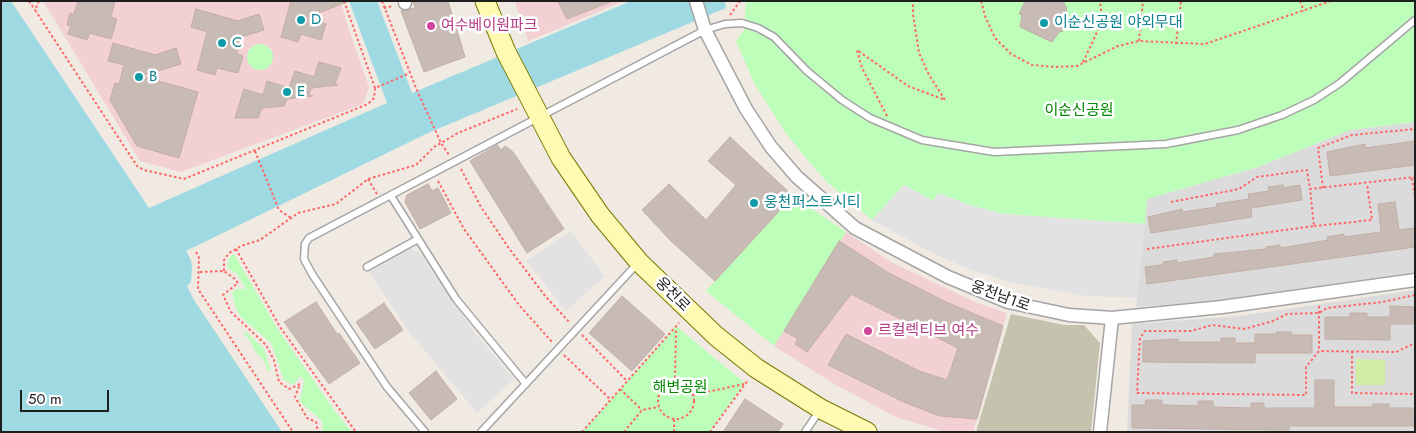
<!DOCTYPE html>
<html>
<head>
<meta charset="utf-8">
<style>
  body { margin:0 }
  #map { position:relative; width:1416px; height:433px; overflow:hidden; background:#f0eae3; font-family:Jost,sans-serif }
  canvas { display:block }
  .frame { position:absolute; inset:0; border:2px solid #1e1e1e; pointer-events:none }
  .scale { position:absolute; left:20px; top:390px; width:89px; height:22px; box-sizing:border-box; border:2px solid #1e1e1e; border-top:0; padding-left:6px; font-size:15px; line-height:18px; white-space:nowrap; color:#1e1e1e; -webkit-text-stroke:4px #fff; paint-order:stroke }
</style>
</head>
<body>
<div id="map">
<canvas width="1416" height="433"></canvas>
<div class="frame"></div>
<div class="scale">50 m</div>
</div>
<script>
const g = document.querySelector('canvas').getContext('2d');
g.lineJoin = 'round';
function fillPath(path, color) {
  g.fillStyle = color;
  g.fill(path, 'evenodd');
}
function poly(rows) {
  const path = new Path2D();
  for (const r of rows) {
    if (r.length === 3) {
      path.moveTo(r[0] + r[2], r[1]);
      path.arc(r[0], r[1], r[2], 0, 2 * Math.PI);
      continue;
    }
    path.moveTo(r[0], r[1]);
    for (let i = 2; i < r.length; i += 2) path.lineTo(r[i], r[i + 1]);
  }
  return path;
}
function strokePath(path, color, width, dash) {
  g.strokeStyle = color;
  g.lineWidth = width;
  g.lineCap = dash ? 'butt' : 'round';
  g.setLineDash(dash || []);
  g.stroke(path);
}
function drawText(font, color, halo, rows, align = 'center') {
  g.font = font + ' Jost,"Noto Sans KR",sans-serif';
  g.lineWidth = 5;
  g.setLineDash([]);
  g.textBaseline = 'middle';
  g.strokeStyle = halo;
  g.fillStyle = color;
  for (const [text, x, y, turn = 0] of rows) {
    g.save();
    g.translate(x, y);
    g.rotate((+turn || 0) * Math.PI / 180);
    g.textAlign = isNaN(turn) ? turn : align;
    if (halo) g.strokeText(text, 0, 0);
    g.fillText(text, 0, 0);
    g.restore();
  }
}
const residential = poly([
  [1415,122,1415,272,1205,302,1136,307,1147,199,1258,167,1350,130],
  [1415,290,1415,432,1127,432,1132,324,1239,316]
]);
const commercial = poly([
  [43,1,341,1,346,21,369,87,363,104,181,172,140,161],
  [515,1,624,1,528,41],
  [846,232,891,262,977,303,1007,313,973,432,945,432,896,417,836,385,774,346]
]);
const construction = poly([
  [1011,314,1064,325,1084,325,1100,343,1091,432,976,432]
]);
const grass = poly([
  [1356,359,1385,360,1385,385,1356,385]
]);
const park = poly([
  [746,1,1415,1,1415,122,1350,130,1258,167,1147,199,1145,224,1003,214,969,205,938,193,933,201,904,185,872,220,827,182,805,157,785,132,754,83,736,41,744,30],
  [260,57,13],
  [793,196,846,232,774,346,706,291],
  [234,254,277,328,334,410,352,432,323,432,322,421,300,402,304,380,300,376,294,385,284,380,271,343,241,317,236,309,232,293,236,289,246,289,236,273,227,268,229,258],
  [676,326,745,383,710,432,582,432],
  [245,331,264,349,271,371,268,371,265,362,254,350,250,340,244,335]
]);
const parking = poly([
  [904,185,933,201,938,193,969,205,1003,214,1145,224,1137,298,1087,296,1013,283,969,269,932,253,872,220],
  [570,231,605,276,566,311,527,261],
  [406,248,419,252,474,332,514,379,477,413,411,334,367,270]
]);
const water = poly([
  [1,1,11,1,149,208,387,103,349,1,377,1,412,93,631,1,725,1,726,8,428,133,186,251,191,260,192,269,191,282,187,286,194,300,282,432,1,432]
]);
const building = poly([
  [78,1,115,1,111,17,117,19,111,39,90,33,87,40,68,34,71,26,67,25,70,13,74,14,78,1],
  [291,1,346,1,347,2,305,18,326,24,321,40,301,34,298,42,281,37,291,1],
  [413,1,448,1,465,57,424,72,401,11,415,8,413,1],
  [558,1,610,1,610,2,567,19,558,1],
  [1025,1,1063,1,1066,7,1068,20,1062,32,1060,31,1052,42,1020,27,1022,15,1019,14,1025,1],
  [196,9,238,21,259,14,264,30,241,37,237,54,243,56,238,73,217,68,215,75,197,70,207,32,191,27,196,9],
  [113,43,155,55,176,48,181,64,141,76,198,92,179,158,137,146,110,100,115,83,119,84,124,65,108,61,113,43],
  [319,62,341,68,335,84,338,85,311,88,309,95,313,96,287,99,284,106,262,108,258,118,235,118,244,89,263,95,267,81,289,88,295,71,314,77,319,62],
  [730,137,793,196,715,281,671,241,642,210,669,184,706,220,736,185,708,161,730,137],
  [1415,141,1415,165,1330,176,1327,152,1365,144,1365,148,1415,141],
  [497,145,501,150,505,146,513,152,564,229,527,253,470,161,497,145],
  [428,184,432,191,438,188,451,213,420,229,405,202,407,195,428,184],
  [1283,185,1283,188,1300,185,1302,200,1251,208,1252,217,1151,233,1148,217,1182,209,1182,212,1217,207,1216,204,1249,199,1248,194,1269,191,1268,187,1283,185],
  [1395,202,1399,230,1415,228,1415,247,1147,284,1145,267,1163,265,1163,262,1177,260,1177,263,1214,257,1214,254,1266,249,1266,247,1280,245,1280,248,1311,243,1328,240,1327,237,1344,234,1344,237,1381,232,1378,204,1395,202],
  [839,241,887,272,946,302,1003,326,977,419,940,416,906,403,828,365,846,334,919,371,947,380,958,348,851,294,807,352,795,344,798,339,784,331,839,241],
  [622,296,665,334,632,371,589,333,622,296],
  [316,302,337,334,339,333,360,363,329,384,284,322,316,302],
  [384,303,403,330,375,349,356,322,384,303],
  [1390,306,1415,307,1415,324,1390,324,1390,340,1325,339,1325,317,1350,317,1350,313,1367,313,1367,317,1390,317,1390,306],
  [1277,332,1291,332,1291,335,1312,335,1312,353,1255,353,1255,363,1143,362,1143,341,1178,339,1178,342,1221,342,1221,338,1235,338,1235,343,1255,343,1255,334,1277,334,1277,332],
  [436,371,457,399,431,420,409,393,436,371],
  [1315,380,1334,380,1334,407,1373,407,1373,404,1389,404,1389,408,1415,408,1415,426,1289,426,1289,430,1132,428,1132,405,1145,405,1146,400,1162,400,1162,405,1198,406,1198,401,1213,401,1213,407,1251,408,1251,403,1264,403,1264,408,1315,408,1315,380],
  [745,399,783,424,778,432,723,432,745,399]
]);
const path = poly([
  [29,1,35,10],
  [39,1,35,10,137,166,144,170,184,179,368,104,374,98,375,88,410,73],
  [344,1,375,88],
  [382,1,416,88,441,143,449,155],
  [981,1,985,16,995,38,1011,54,1032,65,1055,67,1077,66,1118,46,1139,41,1205,44,1331,1],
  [1300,1,1304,11],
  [384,8,393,6],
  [730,15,740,1],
  [1139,41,1143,1],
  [1176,44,1181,1],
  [1083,62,1100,26,1102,18,1100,1],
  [887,116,862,68,857,50,908,86,945,100,929,75,919,53,913,14,913,1],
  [255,151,279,210,291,218],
  [461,169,481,207,508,247,546,297,570,323],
  [1412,178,1415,197],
  [368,179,377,194],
  [438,181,464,229,519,305,552,342],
  [1323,188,1318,148,1352,135,1415,129],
  [1171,202,1239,189,1257,177,1307,170,1310,189],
  [1314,226,1372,220,1367,184],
  [236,249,280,327,356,432],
  [1147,249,1314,226,1310,189,1415,177],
  [196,252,199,258,198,289,293,432],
  [224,271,224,260,229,253,241,246,260,240,298,213,336,204,368,179,416,165,434,147,458,133,517,109],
  [200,272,224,271,235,279,238,283,223,295,231,312,266,345,274,360,279,382,289,389,300,384,295,397,307,418,316,422,318,432],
  [1415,295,1382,302,1327,308,1319,313,1287,314,1273,321,1244,329,1212,325,1191,331,1145,331,1140,338,1137,393,1306,395,1306,367,1319,351,1396,352,1415,343],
  [1319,306,1319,351],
  [582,335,627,381],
  [1352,351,1352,393,1415,394],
  [564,355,611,400],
  [675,383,676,328],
  [676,401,18],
  [620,389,642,410],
  [693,395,744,384],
  [582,432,679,323],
  [624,432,642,410,658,407],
  [674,432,674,419],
  [710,432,748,380]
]);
const lane = poly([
  [391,196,456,299,526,384],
  [367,267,418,239],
  [425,432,387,387,312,274,304,259,305,244,309,238,705,30,725,24,742,23,758,28,774,37,807,71,842,100,870,118,922,140,994,152,1166,144,1238,130,1282,115,1314,100,1340,83,1415,20],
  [481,432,637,264],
  [805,432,820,410]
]);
const street = poly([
  [405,1,405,3],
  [696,1,705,30,746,109,771,147,797,177,855,228,948,277,1008,302,1069,315,1112,318,1222,307,1415,280],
  [1100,432,1112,318]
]);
const secondary = poly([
  [485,1,506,52,561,158,600,215,639,262,716,336,756,368,821,409,867,432]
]);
const markers = [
  [301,20,5,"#0f9aa8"],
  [1044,23,5,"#0f9aa8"],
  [431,26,5,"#d1479c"],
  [222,43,5,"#0f9aa8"],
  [139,77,5,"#0f9aa8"],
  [287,92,5,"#0f9aa8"],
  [754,203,5,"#0f9aa8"],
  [868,331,5,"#d1479c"]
];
const cultureNames = [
  ["D",311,20],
  ["이순신공원 야외무대",1054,23],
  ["C",232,43],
  ["B",149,77],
  ["E",297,92],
  ["웅천퍼스트시티",764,203]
];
const hotelNames = [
  ["여수베이원파크",441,26],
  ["르컬렉티브 여수",878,331]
];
const parkNames = [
  ["이순신공원",1079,111],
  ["해변공원",680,388]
];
const streetNames = [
  ["웅천로",672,295,45],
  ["웅천남1로",1000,297,20]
];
fillPath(residential, '#dcdbdb');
fillPath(commercial, '#f2d0d3');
fillPath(construction, '#c5c3ae');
fillPath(grass, '#d1efa4');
fillPath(park, '#befebb');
fillPath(parking, '#e2e2e2');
fillPath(water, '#9fdae2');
fillPath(building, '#c8bbb6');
strokePath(building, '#c3aea4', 1);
strokePath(lane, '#a5a5a5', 9);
strokePath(street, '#a5a5a5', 15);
strokePath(secondary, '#7a7900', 21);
strokePath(path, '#ff6566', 2, [2.5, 2.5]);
strokePath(lane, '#fff', 6);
strokePath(street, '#fff', 12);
strokePath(secondary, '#fffab2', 19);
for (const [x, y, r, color] of markers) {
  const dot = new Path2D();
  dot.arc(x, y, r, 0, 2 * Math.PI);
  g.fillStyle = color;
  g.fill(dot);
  strokePath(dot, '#fff', 2);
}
drawText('15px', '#0d838f', '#fff', cultureNames, 'left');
drawText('15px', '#b23c85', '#fff', hotelNames, 'left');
drawText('15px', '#058701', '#fff', parkNames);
drawText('15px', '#1e1e1e', '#fff', streetNames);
</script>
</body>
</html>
